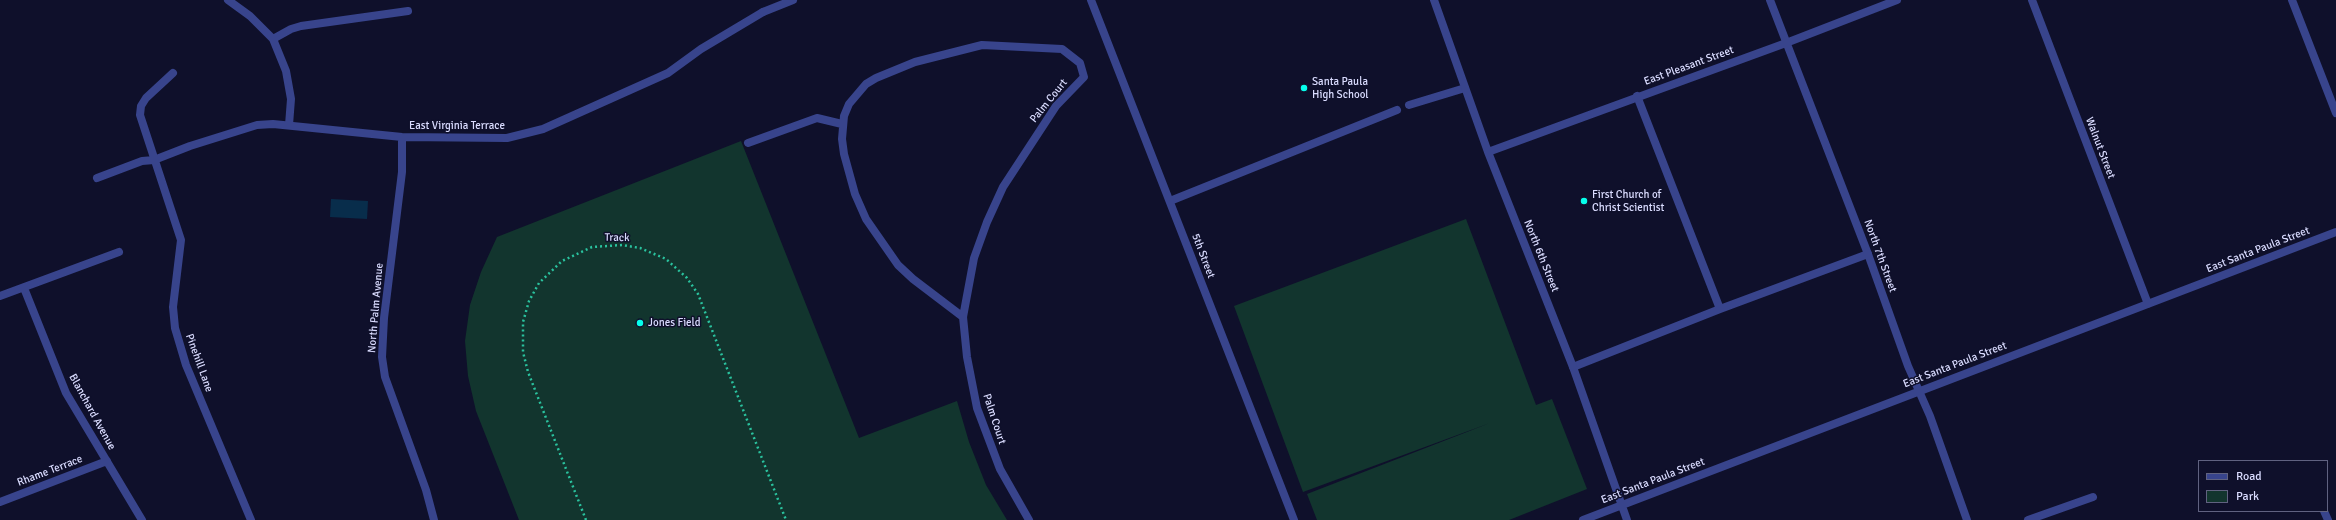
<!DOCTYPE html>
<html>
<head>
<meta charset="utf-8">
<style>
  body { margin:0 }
  #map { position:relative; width:2336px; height:520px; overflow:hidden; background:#0f102b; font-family:Signika,sans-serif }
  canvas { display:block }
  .legend { position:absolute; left:2198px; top:460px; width:130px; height:52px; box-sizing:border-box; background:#0f102b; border:1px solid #606280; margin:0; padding:5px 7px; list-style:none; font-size:12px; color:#dadcff }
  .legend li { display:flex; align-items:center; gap:8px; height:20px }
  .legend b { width:20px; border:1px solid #606280 }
</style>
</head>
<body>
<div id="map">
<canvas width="2336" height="520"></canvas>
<ul class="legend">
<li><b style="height:5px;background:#38448c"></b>Road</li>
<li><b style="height:11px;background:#12352e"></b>Park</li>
</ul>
</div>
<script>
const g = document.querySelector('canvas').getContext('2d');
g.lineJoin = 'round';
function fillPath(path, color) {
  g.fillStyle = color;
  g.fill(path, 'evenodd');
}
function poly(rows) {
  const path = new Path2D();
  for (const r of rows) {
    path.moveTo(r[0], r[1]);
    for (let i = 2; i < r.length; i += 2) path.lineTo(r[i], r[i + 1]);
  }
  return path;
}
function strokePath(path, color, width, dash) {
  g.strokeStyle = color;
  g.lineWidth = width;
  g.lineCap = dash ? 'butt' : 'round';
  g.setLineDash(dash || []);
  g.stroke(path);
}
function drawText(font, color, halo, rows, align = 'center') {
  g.font = font + ' Signika,sans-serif';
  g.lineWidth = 3;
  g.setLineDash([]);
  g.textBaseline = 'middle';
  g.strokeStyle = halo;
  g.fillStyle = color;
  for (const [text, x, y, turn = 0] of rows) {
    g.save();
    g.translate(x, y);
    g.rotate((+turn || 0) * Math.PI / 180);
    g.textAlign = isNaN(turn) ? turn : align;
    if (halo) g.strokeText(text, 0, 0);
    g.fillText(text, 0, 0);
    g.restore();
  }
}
const green = poly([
  [741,141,859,438,957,401,969,442,986,485,1007,520,519,520,476,411,468,376,465,341,470,305,481,272,497,237],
  [1466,219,1536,405,1552,399,1587,489,1509,520,1317,520,1307,494,1490,423,1303,492,1234,306]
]);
const water = poly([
  [331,199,368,201,367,219,330,217]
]);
const path = poly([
  [586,520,528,372,523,352,523,322,529,301,539,283,562,261,592,247,622,245,640,248,666,259,687,278,698,294,786,520]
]);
const service = poly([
  [228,0,250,16,273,39,286,71,291,99,289,125],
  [273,39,291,29,301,26,408,11],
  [173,73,146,98,141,106,140,115,181,240,173,307,175,328,186,365,251,520],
  [1637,96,1720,309],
  [1409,105,1465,88],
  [402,137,402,172,384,318,382,357,385,377,426,490,434,520],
  [97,178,142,161,154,160,190,146,257,125,273,124,402,137,507,138,543,129,668,73,701,49,763,12],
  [1170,201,1397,110],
  [1573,367,1720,309,1868,254],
  [2324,511,2328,520],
  [2028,520,2093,497]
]);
const minor = poly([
  [1091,0,1294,520],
  [1434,0,1488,152,1573,367,1627,520],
  [1770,0,1868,254,1908,366,1930,416,1967,520],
  [2032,0,2148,304],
  [2292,0,2336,113],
  [763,12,793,0],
  [748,143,817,118,842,124],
  [1488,152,1786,43,1897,0],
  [24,288,66,393,142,520],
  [0,296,119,252],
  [963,317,913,279,898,265,866,219,855,194,844,154,842,139,844,116,849,104,866,84,876,78,915,62,982,45,1062,49,1080,63,1084,77,1056,106,1003,187,987,222,974,258,963,317,967,357,977,408,1000,469,1029,520],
  [0,502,107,461],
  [1583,520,2336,232]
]);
const markers = [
  [1304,88,4,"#06ffec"],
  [1584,201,4,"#06ffec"],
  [640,323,4,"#06ffec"]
];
const streetNames = [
  ["East Pleasant Street",1689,66,-20],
  ["Palm Court",1049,101,-51],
  ["East Virginia Terrace",457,126],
  ["Walnut Street",2100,148,69],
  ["Track",617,238,1],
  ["East Santa Paula Street",2258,250,-21],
  ["5th Street",1203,256,69],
  ["North 6th Street",1541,256,68],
  ["North 7th Street",1880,256,70],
  ["North Palm Avenue",376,308,-85],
  ["Pinehill Lane",199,363,70],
  ["East Santa Paula Street",1955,365,-21],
  ["Blanchard Avenue",92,412,61],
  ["Palm Court",994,419,72],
  ["Rhame Terrace",50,471,-21],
  ["East Santa Paula Street",1653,481,-21]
];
const poiNames = [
  ["Santa Paula",1312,82],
  ["High School",1312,95],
  ["First Church of",1592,195],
  ["Christ Scientist",1592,208],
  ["Jones Field",648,323]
];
fillPath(green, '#12352e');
fillPath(water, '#082d4b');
strokePath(path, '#2ac29e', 2.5, [2, 3]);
strokePath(service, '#38448c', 8);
strokePath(minor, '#38448c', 8);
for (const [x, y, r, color] of markers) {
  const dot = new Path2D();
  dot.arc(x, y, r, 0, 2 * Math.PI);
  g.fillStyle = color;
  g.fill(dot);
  strokePath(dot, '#0f102b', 1.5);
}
drawText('11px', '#dadcff', '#0f102b', streetNames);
drawText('11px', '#dadcff', '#0f102b', poiNames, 'left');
</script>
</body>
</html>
